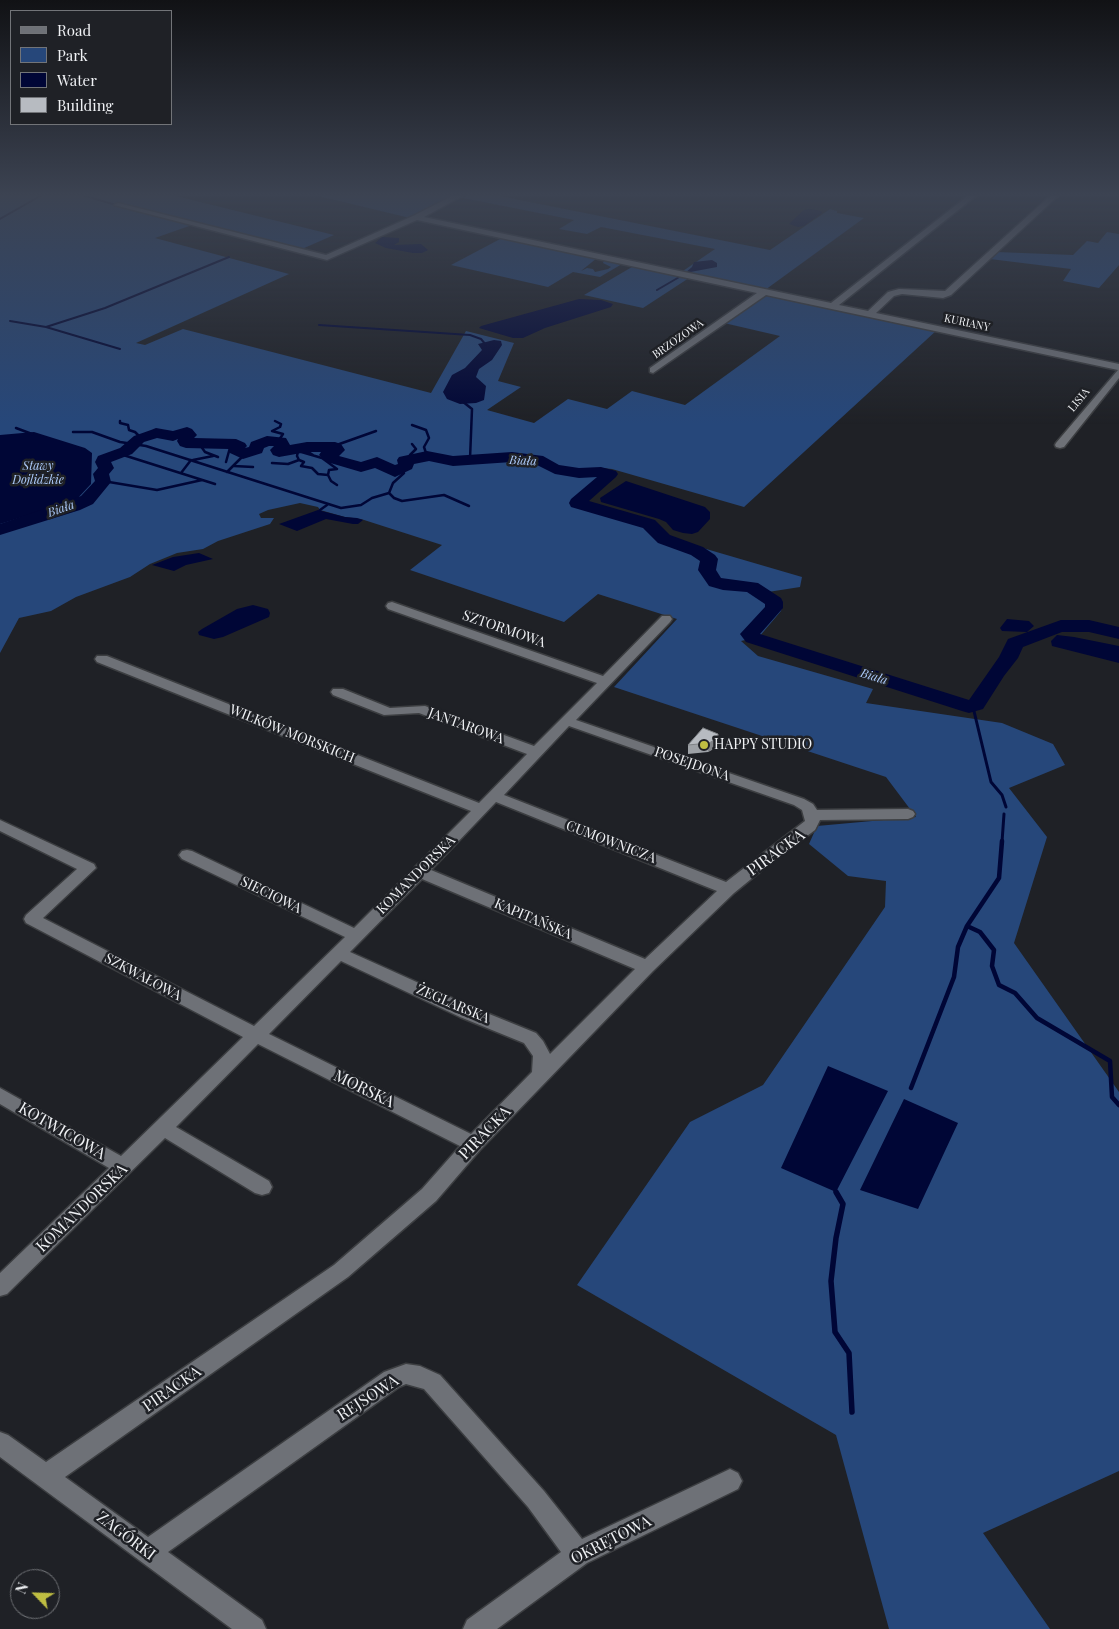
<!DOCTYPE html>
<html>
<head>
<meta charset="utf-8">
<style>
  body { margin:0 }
  #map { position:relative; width:1119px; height:1629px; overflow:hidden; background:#1f2126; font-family:"Playfair Display",serif }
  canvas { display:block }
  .legend { position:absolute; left:10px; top:10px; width:162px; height:115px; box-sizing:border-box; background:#1f2126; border:1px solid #727478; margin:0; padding:6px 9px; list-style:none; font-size:15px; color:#eff1f4 }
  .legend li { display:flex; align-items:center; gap:10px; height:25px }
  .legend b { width:25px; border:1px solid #727478 }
  .north { position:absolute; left:10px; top:1569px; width:50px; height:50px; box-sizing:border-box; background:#1f2126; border:1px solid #727478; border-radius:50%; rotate:294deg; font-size:14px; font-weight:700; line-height:20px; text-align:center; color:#eff1f4 }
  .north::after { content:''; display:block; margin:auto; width:18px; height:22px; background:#bfbe42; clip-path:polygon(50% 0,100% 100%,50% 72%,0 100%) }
</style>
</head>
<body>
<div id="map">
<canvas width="1119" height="1629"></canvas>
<ul class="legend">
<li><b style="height:6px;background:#6e7177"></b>Road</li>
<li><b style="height:14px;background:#26477a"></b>Park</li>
<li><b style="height:14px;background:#000636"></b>Water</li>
<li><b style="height:14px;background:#b7bbc1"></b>Building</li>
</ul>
<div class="north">N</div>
</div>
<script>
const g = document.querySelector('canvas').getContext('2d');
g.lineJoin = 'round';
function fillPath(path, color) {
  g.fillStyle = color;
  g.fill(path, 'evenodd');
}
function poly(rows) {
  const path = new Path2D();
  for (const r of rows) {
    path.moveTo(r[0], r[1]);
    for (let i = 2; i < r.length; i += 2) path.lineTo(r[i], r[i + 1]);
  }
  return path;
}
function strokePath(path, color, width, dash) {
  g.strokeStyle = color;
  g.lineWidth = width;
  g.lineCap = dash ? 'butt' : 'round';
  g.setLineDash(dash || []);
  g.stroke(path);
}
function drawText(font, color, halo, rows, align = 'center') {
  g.font = font + ' "Playfair Display",serif';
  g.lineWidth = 5;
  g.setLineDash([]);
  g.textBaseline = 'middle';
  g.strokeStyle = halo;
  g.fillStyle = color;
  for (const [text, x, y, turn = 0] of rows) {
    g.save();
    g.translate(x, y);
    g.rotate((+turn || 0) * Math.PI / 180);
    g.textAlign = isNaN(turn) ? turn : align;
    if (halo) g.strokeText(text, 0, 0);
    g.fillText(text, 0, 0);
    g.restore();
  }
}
const green = poly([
  [0,195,172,195,334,235,295,252,192,225,155,238,289,274,136,343,145,345,183,329,431,393,466,331,514,343,498,381,521,387,487,410,534,423,568,399,607,409,632,391,685,405,780,336,724,323,765,294,937,330,744,507,612,469,602,468,586,470,610,474,577,502,655,523,672,539,802,577,800,587,768,592,783,604,781,611,759,637,741,641,758,656,873,689,866,703,1002,723,1053,744,1065,765,1009,788,1047,837,1014,943,1119,1092,1119,1471,983,1533,1050,1629,889,1629,836,1435,577,1285,690,1122,763,1085,885,907,886,881,848,876,809,844,817,826,916,817,886,777,614,687,677,619,598,594,564,622,410,570,442,545,361,519,345,517,320,510,318,507,300,503,268,510,259,514,261,518,274,518,270,524,218,541,203,549,177,553,150,564,130,577,76,597,51,611,19,618,0,653],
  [314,195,458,195,410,218],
  [467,195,495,195,770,250,830,209,837,211,837,213,864,218,765,290,680,273,715,249,601,227,587,234,559,229,574,220,463,198],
  [1107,232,1119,234,1119,265,1099,288,1063,281,1071,269,990,259,997,252,1073,255,1087,241,1098,243],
  [502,238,597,258,581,271,587,268,593,269,595,272,608,269,611,267,603,263,604,260,622,264,600,277,573,272,548,287,451,265],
  [632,267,637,267,689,278,643,308,584,295]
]);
const water = poly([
  [810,209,821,211,822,213,804,226,798,227,789,224,804,210],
  [382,237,399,238,399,242,394,245,421,244,428,250,422,253,413,253,386,248,375,243],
  [712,260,717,263,717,267,685,273,692,267,694,262],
  [579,299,601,300,613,304,611,307,545,328,523,338,513,338,479,328,481,326],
  [494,340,501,341,502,345,492,360,479,369,476,377,486,386,484,400,476,403,460,404,447,399,443,392,452,375,465,368,482,350,478,344],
  [34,432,85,448,92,453,91,484,76,500,0,524,0,435],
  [626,481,705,507,710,512,710,519,698,532,692,534,683,533,673,530,666,522,659,519,601,502,600,498],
  [318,510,345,517,357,518,363,520,358,524,353,524,326,519,297,531,279,524],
  [199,553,213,559,186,565,174,571,152,565,173,557],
  [253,605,268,609,270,613,269,617,223,637,214,639,199,635,198,632,202,629,237,609],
  [1007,619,1029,621,1034,626,1027,632,1002,631,1000,628],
  [1057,635,1074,637,1119,646,1119,663,1052,646,1051,641],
  [828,1066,888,1091,836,1192,781,1168],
  [904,1099,958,1123,918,1209,860,1190]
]);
const streamFar4 = poly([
  [82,195,140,212],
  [0,219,42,195],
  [657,290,681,276],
  [10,321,46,327,105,308,229,257],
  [319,325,470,335,481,339,486,345],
  [46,327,120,349]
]);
const streamFar3 = poly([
  [462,401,472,409,470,459],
  [120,421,120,423,128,425,129,430,135,432,141,438],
  [275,421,281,424,280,427,272,431,283,434,279,440],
  [412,425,426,430,429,438,424,447,427,456],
  [16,428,32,434],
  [73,432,92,432,120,442,146,446,341,508,361,505,372,498,389,493,393,483,404,473,399,471],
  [198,442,205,452,218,457],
  [282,443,298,451,297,456,299,460,304,462,301,466,312,468,318,474,328,475,331,481,337,485],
  [331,447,376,431],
  [302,448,313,455],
  [298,451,322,458,337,469,329,470,328,475],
  [117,453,215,484],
  [410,459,410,455,416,449,412,444],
  [193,460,213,456],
  [226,462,231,444],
  [272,463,288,464,299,460],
  [234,466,253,467],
  [227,472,242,457,242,454],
  [181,473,191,460],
  [103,481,157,490,202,480],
  [389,493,394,498,402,501,444,495,469,506],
  [320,510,327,505]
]);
const streamFar2 = poly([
  [973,707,991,782,1002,795,1006,807],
  [1002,842,1004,814]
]);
const streamFar1 = poly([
  [967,926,980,932,994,950,992,966,999,985,1015,993,1037,1018,1110,1061,1112,1097,1119,1105],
  [911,1088,954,977,958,947,967,926,999,878,1002,841]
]);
const stream = poly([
  [836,1192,843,1204,836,1238,831,1281,835,1332,849,1353,852,1412]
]);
const river = poly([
  [187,427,192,429,197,435,194,438,236,439,245,443,247,446,245,448,249,447,251,442,267,436,286,438,290,445,307,442,335,442,341,444,345,450,339,456,361,462,377,457,395,465,398,464,397,460,399,457,427,451,453,456,512,452,543,456,559,465,579,468,601,467,616,471,618,474,616,477,589,501,655,520,670,535,703,547,715,555,718,559,716,570,721,578,758,583,781,598,783,602,783,608,760,634,969,700,999,657,1008,639,1061,620,1089,620,1119,627,1119,639,1089,632,1062,632,1023,647,1018,658,1004,676,983,709,969,713,962,711,746,642,740,634,765,607,765,604,747,592,723,590,709,586,698,570,700,561,691,555,658,543,643,528,571,507,569,503,571,499,597,477,579,478,555,474,533,463,512,462,453,466,429,461,414,464,412,469,395,477,375,468,361,472,327,462,319,455,321,452,307,452,279,457,273,455,270,450,274,446,269,446,264,448,262,453,243,459,230,453,229,449,186,448,180,446,177,441,178,439,173,441,157,438,144,442,132,454,111,462,114,468,109,474,111,482,93,504,80,510,0,535,0,524,81,496,95,481,93,474,98,468,95,462,98,456,120,448,134,436,151,430,156,428,173,431,187,427]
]);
const minor = poly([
  [454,195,464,195,424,217,831,303,969,195,977,195,839,305,868,311,888,292,899,289,945,291,1051,195,1059,195,951,295,943,298,902,294,894,296,876,313,1119,364,1119,378,1064,447,1060,448,1056,447,1055,445,1056,443,1118,370,766,295,653,373,650,372,650,368,757,293,417,220,327,260,114,205,118,203,326,255,415,215,454,195],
  [392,602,603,676,662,616,670,616,672,619,670,622,576,720,804,799,813,804,817,810,908,809,913,811,915,814,913,817,908,819,820,820,815,830,767,866,734,893,653,971,480,1150,436,1201,348,1277,65,1477,148,1537,384,1372,406,1364,420,1366,440,1375,544,1491,582,1539,730,1469,738,1473,742,1481,738,1489,587,1563,497,1629,463,1629,467,1620,561,1552,528,1507,424,1389,406,1384,399,1387,168,1552,262,1620,266,1629,232,1629,0,1457,0,1432,8,1435,46,1462,334,1265,422,1189,460,1146,258,1044,176,1127,269,1181,272,1187,269,1193,262,1195,255,1193,165,1138,7,1294,0,1296,0,1273,109,1168,0,1104,0,1088,121,1156,243,1037,26,923,24,919,26,915,77,869,0,831,0,820,94,864,96,868,43,918,254,1026,345,937,182,859,179,855,182,851,187,850,192,851,354,928,471,811,97,662,95,659,97,656,107,656,479,803,527,754,419,713,384,715,333,695,331,692,333,689,343,689,390,708,425,706,534,746,597,683,388,609,386,606,388,603,392,602],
  [569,726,794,805,802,810,805,821,726,882,504,795,569,726],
  [496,802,717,891,645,959,431,870,496,802],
  [422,879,635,969,550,1054,543,1041,536,1033,472,1007,350,952,422,879],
  [341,961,460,1017,524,1043,533,1056,532,1072,471,1134,269,1034,341,961]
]);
const wall = poly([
  [703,728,717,747,708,752,688,754,688,745]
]);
const shadedWall = poly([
  [718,738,717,747,708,752,709,743]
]);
const building = poly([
  [703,728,718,734,718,738,709,743,688,745,703,728]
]);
const markers = [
  [704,745,5,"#bfbe42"]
];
const farStreetnames = [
  ["KURIANY",967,323,12],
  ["BRZOZOWA",678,339,-35],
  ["LISIA",1079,400,-51]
];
const farWaternames = [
  ["Biała",523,461,3],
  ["Stawy",38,466],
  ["Dojlidzkie",38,480],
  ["Biała",61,509,-19],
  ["Biała",874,677,17]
];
const streetNames = [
  ["SZTORMOWA",504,629,19],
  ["JANTAROWA",466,726,20],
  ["WILKÓW MORSKICH",292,734,22],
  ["POSEJDONA",692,764,19],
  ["CUMOWNICZA",611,842,21],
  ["KOMANDORSKA",416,875,-45],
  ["SIECIOWA",271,895,26],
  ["KAPITAŃSKA",533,919,23],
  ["SZKWAŁOWA",143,977,28],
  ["ŻEGLARSKA",453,1004,23]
];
const poiNames = [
  ["HAPPY STUDIO",714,745]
];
const nearStreetnames = [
  ["PIRACKA",776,853,-36],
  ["MORSKA",364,1089,26],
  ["KOTWICOWA",62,1131,30],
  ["PIRACKA",485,1133,-46],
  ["KOMANDORSKA",82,1208,-44],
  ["PIRACKA",172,1389,-35],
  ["REJSOWA",368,1398,-33],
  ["ZAGÓRKI",126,1536,37],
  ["OKRĘTOWA",611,1540,-27]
];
fillPath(green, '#26477a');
fillPath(water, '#000636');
strokePath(streamFar4, '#000636', 2);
strokePath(streamFar3, '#000636', 2.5);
strokePath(streamFar2, '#000636', 3);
strokePath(streamFar1, '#000636', 4.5);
strokePath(stream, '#000636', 5.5);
fillPath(river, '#000636');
strokePath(minor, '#3c3e41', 3);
fillPath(minor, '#6e7177');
fillPath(wall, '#9da1a6');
fillPath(shadedWall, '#808387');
fillPath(building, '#b7bbc1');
strokePath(building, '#808387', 1);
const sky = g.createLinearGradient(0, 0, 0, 424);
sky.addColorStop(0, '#111215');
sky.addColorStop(0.46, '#3c4352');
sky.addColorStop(1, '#3c435200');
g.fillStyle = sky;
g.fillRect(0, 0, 1119, 424);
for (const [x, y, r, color] of markers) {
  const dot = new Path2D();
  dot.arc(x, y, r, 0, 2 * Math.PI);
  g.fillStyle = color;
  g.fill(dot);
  strokePath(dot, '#1f2126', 2);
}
drawText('11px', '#eff1f4', '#1f2126', farStreetnames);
drawText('italic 12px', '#aeccfc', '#1f2126', farWaternames);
drawText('14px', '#eff1f4', '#1f2126', streetNames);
drawText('14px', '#eff1f4', '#1f2126', poiNames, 'left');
drawText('16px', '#eff1f4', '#1f2126', nearStreetnames);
</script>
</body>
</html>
